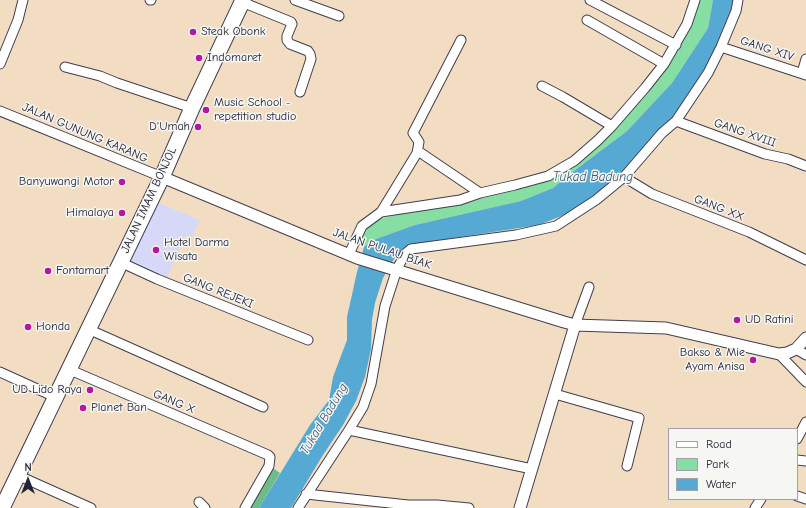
<!DOCTYPE html>
<html>
<head>
<meta charset="utf-8">
<style>
  body { margin:0 }
  #map { position:relative; width:806px; height:508px; overflow:hidden; background:#f3ddc2; font-family:"Comic Neue",sans-serif }
  canvas { display:block }
  .legend { position:absolute; left:668px; top:428px; width:130px; height:72px; box-sizing:border-box; background:#f6f6f2; border:1px solid #a1a1a9; margin:0; padding:5px 7px; list-style:none; font-size:12px; color:#22223b }
  .legend li { display:flex; align-items:center; gap:8px; height:20px }
  .legend b { width:20px; border:1px solid #a1a1a9 }
  .north { position:absolute; left:8px; top:460px; width:40px; height:40px; -webkit-text-stroke:3px #f6f6f2; paint-order:stroke; rotate:0deg; font-size:11px; font-weight:700; line-height:16px; text-align:center; color:#22223b }
  .north::after { content:''; display:block; margin:auto; width:14px; height:18px; background:#22223b; clip-path:polygon(50% 0,100% 100%,50% 72%,0 100%) }
</style>
</head>
<body>
<div id="map">
<canvas width="806" height="508"></canvas>
<ul class="legend">
<li><b style="height:5px;background:#fff"></b>Road</li>
<li><b style="height:11px;background:#86dea3"></b>Park</li>
<li><b style="height:11px;background:#56a9d2"></b>Water</li>
</ul>
<div class="north">N</div>
</div>
<script>
const g = document.querySelector('canvas').getContext('2d');
g.lineJoin = 'round';
function fillPath(path, color) {
  g.fillStyle = color;
  g.fill(path, 'evenodd');
}
function poly(rows) {
  const path = new Path2D();
  for (const r of rows) {
    path.moveTo(r[0], r[1]);
    for (let i = 2; i < r.length; i += 2) path.lineTo(r[i], r[i + 1]);
  }
  return path;
}
function strokePath(path, color, width, dash) {
  g.strokeStyle = color;
  g.lineWidth = width;
  g.lineCap = dash ? 'butt' : 'round';
  g.setLineDash(dash || []);
  g.stroke(path);
}
function drawText(font, color, halo, rows, align = 'center') {
  g.font = font + ' "Comic Neue",sans-serif';
  g.lineWidth = 3;
  g.setLineDash([]);
  g.textBaseline = 'middle';
  g.strokeStyle = halo;
  g.fillStyle = color;
  for (const [text, x, y, turn = 0] of rows) {
    g.save();
    g.translate(x, y);
    g.rotate((+turn || 0) * Math.PI / 180);
    g.textAlign = isNaN(turn) ? turn : align;
    if (halo) g.strokeText(text, 0, 0);
    g.fillText(text, 0, 0);
    g.restore();
  }
}
const built = poly([
  [156,202,200,220,192,237,186,235,166,279,126,263]
]);
const green = poly([
  [700,0,713,0,708,28,672,83,627,131,570,174,553,188,521,201,415,225,376,239,364,247,359,245,362,233,375,220,542,180,588,152,659,74,686,36]
]);
const forest = poly([
  [273,468,280,473,259,508,249,508,271,469]
]);
const water = poly([
  [713,0,734,0,731,15,724,35,690,98,647,150,611,184,576,210,539,225,414,244,402,251,394,259,383,278,375,303,372,320,371,349,365,377,356,401,343,425,323,455,291,508,259,508,310,425,329,400,333,377,347,340,347,317,357,272,364,247,376,239,415,225,521,201,553,188,570,174,627,131,672,83,708,28]
]);
const minor = poly([
  [150,0,151,0],
  [295,0,339,16],
  [590,0,676,45],
  [242,2,291,22,292,24,287,36,287,40,290,44,308,51,310,54,311,59,300,92],
  [587,20,664,64],
  [721,47,806,75],
  [0,64,18,20,23,0],
  [65,67,100,76,117,83,192,108],
  [802,73,806,59],
  [542,86,563,97,612,126],
  [0,111,162,177],
  [676,121,765,154,788,159,806,166],
  [418,151,480,193],
  [624,177,652,194,749,232,806,260],
  [381,212,417,153,419,142,413,133,461,40],
  [349,254,362,226,381,212,460,200,480,193,515,185,548,176,574,161,597,141,612,126,645,88,664,64,687,24,695,0],
  [120,262,157,279,308,340],
  [575,325,589,287],
  [88,329,263,407],
  [796,349,806,355],
  [779,354,806,382],
  [68,369,268,455,270,457,269,466,245,508],
  [0,372,55,397],
  [555,394,639,418,627,466],
  [349,430,532,469],
  [797,439,806,422],
  [797,460,806,461],
  [17,475,91,508],
  [306,494,408,505,437,505,469,508],
  [797,496,806,499],
  [199,502,205,508],
  [298,508,349,430,363,407,371,384,385,306,397,269,405,254,411,249,516,235,556,226,596,200,624,177,662,133,676,121,708,73,721,47,736,11,738,0],
  [755,508,761,499]
]);
const tertiary = poly([
  [162,177,357,258,564,322,575,325,666,328,779,354,787,353,796,349,806,338],
  [520,508,575,325]
]);
const trunk = poly([
  [2,508,162,177,192,108,243,0]
]);
const markers = [
  [193,32,4,"#b5179e"],
  [199,58,4,"#b5179e"],
  [206,110,4,"#b5179e"],
  [198,127,4,"#b5179e"],
  [122,182,4,"#b5179e"],
  [122,213,4,"#b5179e"],
  [156,250,4,"#b5179e"],
  [48,271,4,"#b5179e"],
  [737,320,4,"#b5179e"],
  [28,327,4,"#b5179e"],
  [753,360,4,"#b5179e"],
  [90,390,4,"#b5179e"],
  [83,408,4,"#b5179e"]
];
const poiNames = [
  ["Steak Obonk",201,32],
  ["Indomaret",207,58],
  ["Music School -",214,103],
  ["repetition studio",214,117],
  ["D'Umah",190,127,"right"],
  ["Banyuwangi Motor",114,182,"right"],
  ["Himalaya",114,213,"right"],
  ["Hotel Darma",164,243],
  ["Wisata",164,257],
  ["Fontamart",56,271],
  ["UD Ratini",745,320],
  ["Honda",36,327],
  ["Bakso & Mie",745,353,"right"],
  ["Ayam Anisa",745,367,"right"],
  ["UD Lido Raya",82,390,"right"],
  ["Planet Ban",91,408]
];
const streetNames = [
  ["GANG XIV",767,49,18],
  ["JALAN GUNUNG KARANG",85,133,23],
  ["GANG XVIII",745,133,19],
  ["JALAN IMAM BONJOL",149,200,-65],
  ["GANG XX",719,208,21],
  ["JALAN PULAU BIAK",382,249,19],
  ["GANG REJEKI",218,291,22],
  ["GANG X",174,402,23]
];
const waterNames = [
  ["Tukad Badung",593,177],
  ["Tukad Badung",324,419,-59]
];
fillPath(built, '#d6d8f8');
fillPath(green, '#86dea3');
fillPath(forest, '#6cbd89');
fillPath(water, '#56a9d2');
strokePath(minor, '#413e4f', 11);
strokePath(tertiary, '#413e4f', 13);
strokePath(trunk, '#413e4f', 17);
strokePath(minor, '#fff', 9);
strokePath(tertiary, '#fff', 11);
strokePath(trunk, '#fff', 15);
for (const [x, y, r, color] of markers) {
  const dot = new Path2D();
  dot.arc(x, y, r, 0, 2 * Math.PI);
  g.fillStyle = color;
  g.fill(dot);
  strokePath(dot, '#f6f6f2', 1.5);
}
drawText('12px', '#22223b', '#f6f6f2', poiNames, 'left');
drawText('12px', '#22223b', '#f6f6f2', streetNames);
drawText('italic 13px', '#375877', '#f6f6f2', waterNames);
</script>
</body>
</html>
